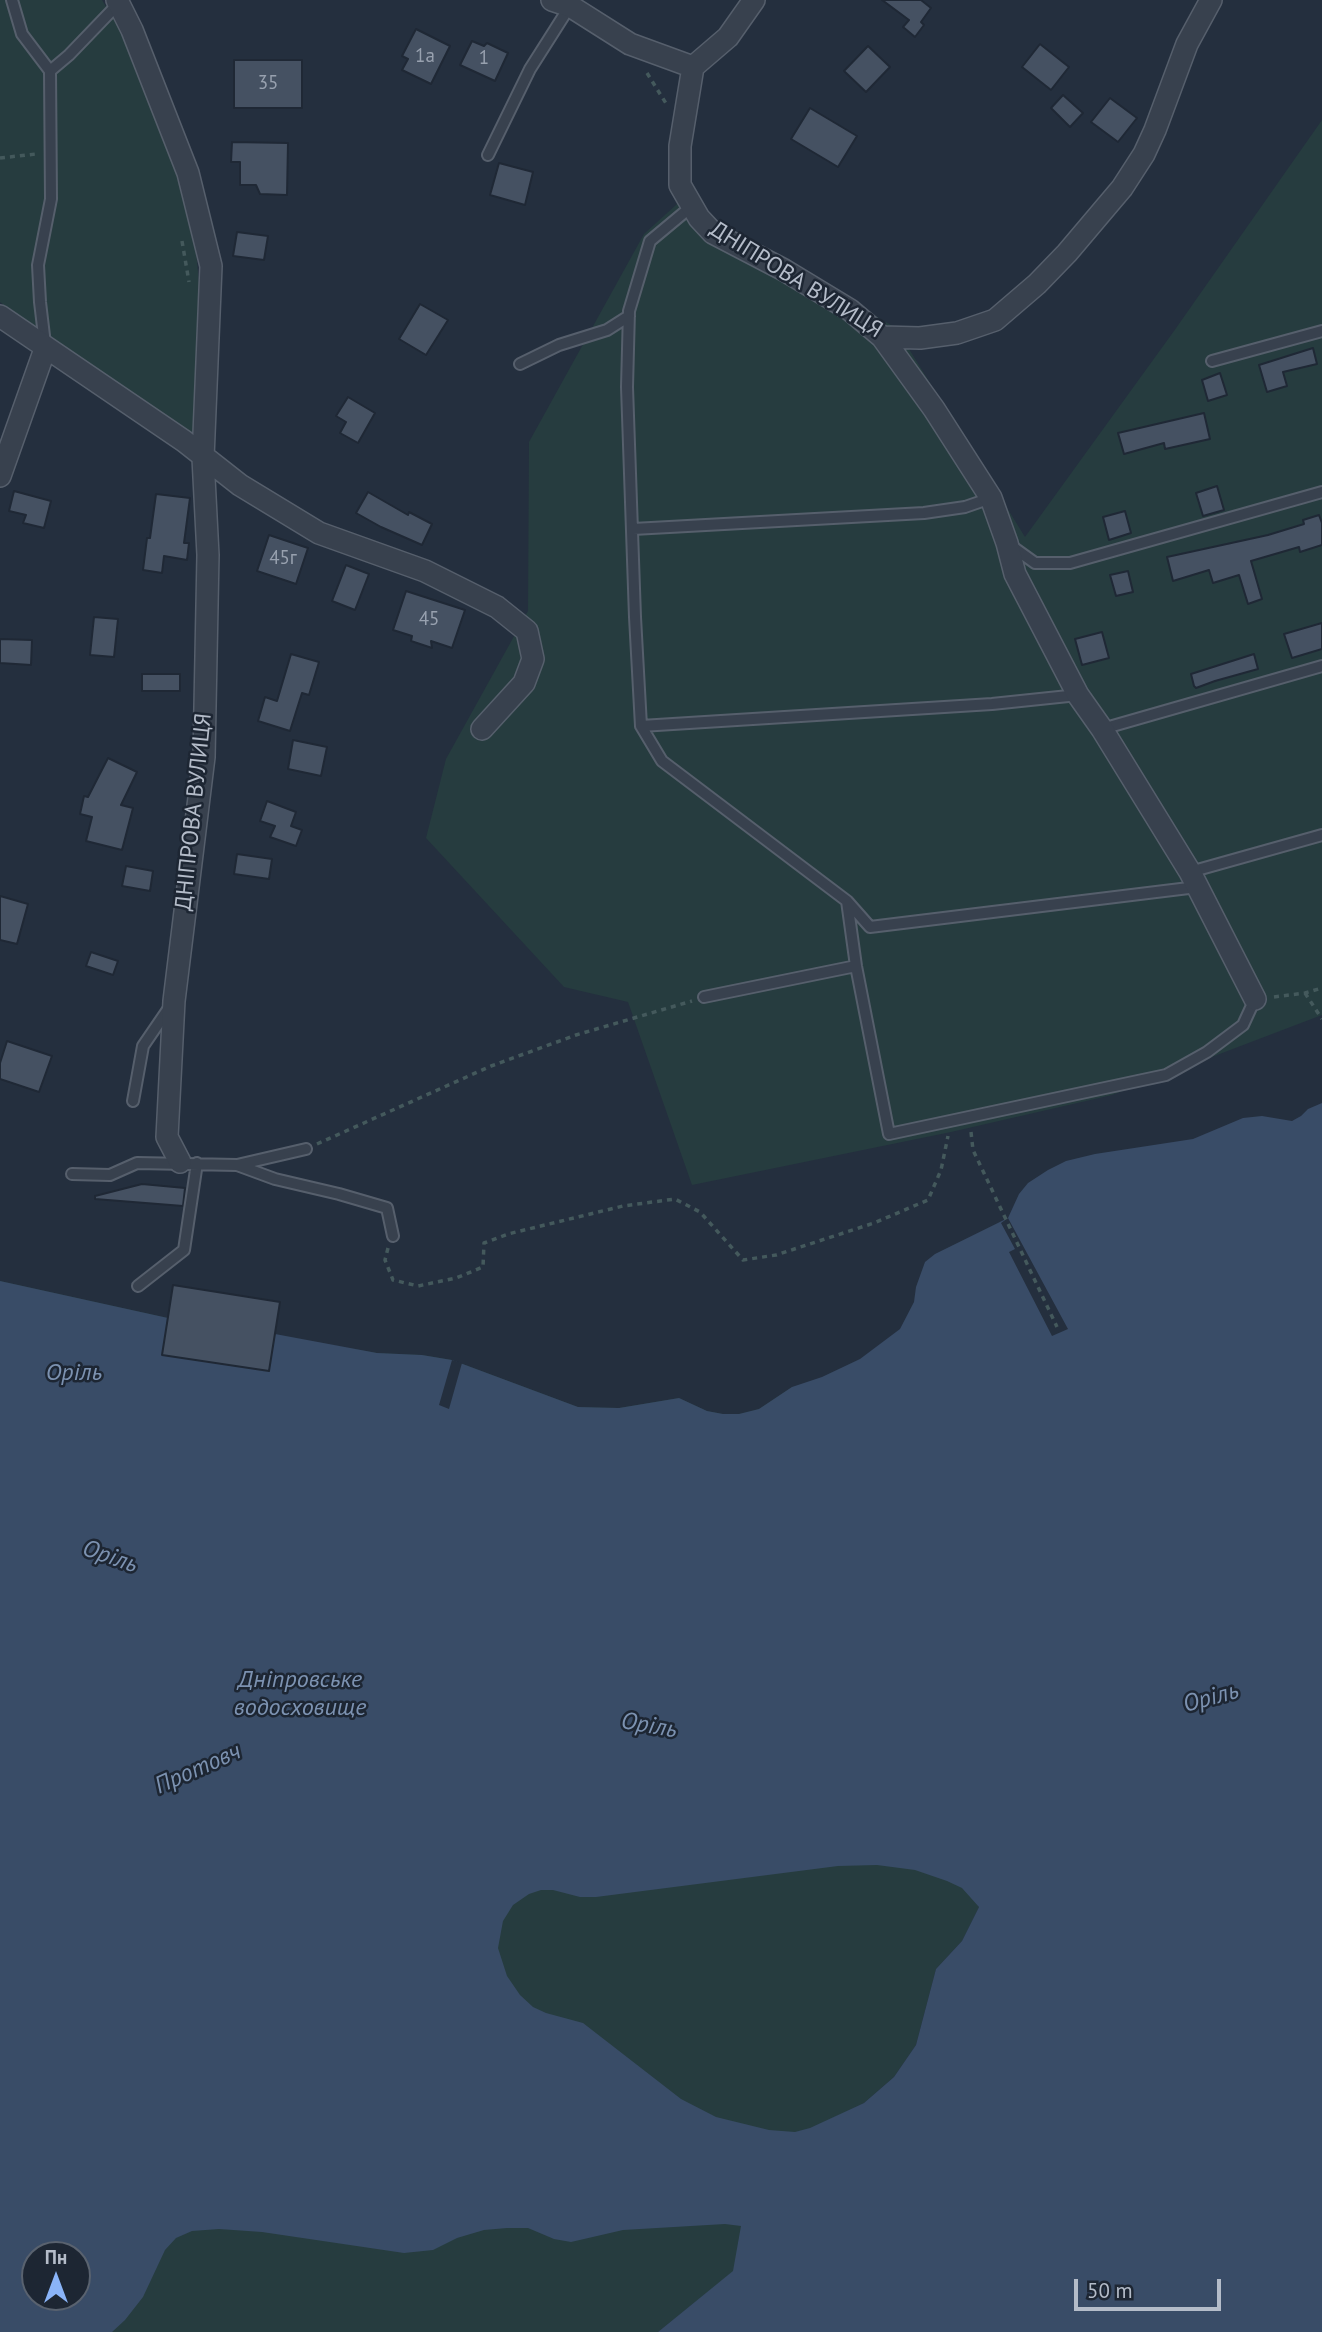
<!DOCTYPE html>
<html>
<head>
<meta charset="utf-8">
<style>
  body { margin:0 }
  #map { position:relative; width:1322px; height:2332px; overflow:hidden; background:#242f3e; font-family:"PT Sans",sans-serif }
  canvas { display:block }
  .north { position:absolute; left:21px; top:2241px; width:70px; height:70px; box-sizing:border-box; background:#1d2633; border:2px solid #59626f; border-radius:50%; rotate:0deg; font-size:19px; font-weight:700; line-height:28px; text-align:center; color:#b4bcc9 }
  .north::after { content:''; display:block; margin:auto; width:24px; height:32px; background:#8ab4f8; clip-path:polygon(50% 0,100% 100%,50% 72%,0 100%) }
  .scale { position:absolute; left:1074px; top:2279px; width:147px; height:32px; box-sizing:border-box; border:4px solid #b4bcc9; border-top:0; padding-left:9px; font-size:21px; line-height:24px; white-space:nowrap; color:#b4bcc9; -webkit-text-stroke:5px #1d2633; paint-order:stroke }
</style>
</head>
<body>
<div id="map">
<canvas width="1322" height="2332"></canvas>
<div class="north">Пн</div>
<div class="scale">50 m</div>
</div>
<script>
const g = document.querySelector('canvas').getContext('2d');
g.lineJoin = 'round';
function fillPath(path, color) {
  g.fillStyle = color;
  g.fill(path, 'evenodd');
}
function poly(rows) {
  const path = new Path2D();
  for (const r of rows) {
    path.moveTo(r[0], r[1]);
    for (let i = 2; i < r.length; i += 2) path.lineTo(r[i], r[i + 1]);
  }
  return path;
}
function strokePath(path, color, width, dash) {
  g.strokeStyle = color;
  g.lineWidth = width;
  g.lineCap = dash ? 'butt' : 'round';
  g.setLineDash(dash || []);
  g.stroke(path);
}
function drawText(font, color, halo, rows, align = 'center') {
  g.font = font + ' "PT Sans",sans-serif';
  g.lineWidth = 5;
  g.setLineDash([]);
  g.textBaseline = 'middle';
  g.strokeStyle = halo;
  g.fillStyle = color;
  for (const [text, x, y, turn = 0] of rows) {
    g.save();
    g.translate(x, y);
    g.rotate((+turn || 0) * Math.PI / 180);
    g.textAlign = isNaN(turn) ? turn : align;
    if (halo) g.strokeText(text, 0, 0);
    g.fillText(text, 0, 0);
    g.restore();
  }
}
const green = poly([
  [0,0,102,0,143,68,176,156,195,239,202,317,195,435,96,373,0,302],
  [1322,120,1322,1015,1112,1095,951,1132,692,1185,628,1002,564,987,426,838,446,759,528,611,529,442,644,234,687,195,722,225,896,328,1025,537,1174,331],
  [0,1281,168,1318,377,1353,422,1355,452,1360,578,1407,619,1408,679,1398,707,1411,723,1414,739,1414,759,1409,792,1387,979,1907,962,1941,936,1969,916,2045,894,2077,864,2103,829,2120,742,2225,734,2271,658,2332,0,2332],
  [35,2255,77,2255,77,2297,35,2297]
]);
const water = poly([
  [1322,1103,1322,2332,658,2332,733,2271,741,2226,725,2224,623,2230,571,2242,554,2239,528,2228,507,2228,484,2230,457,2238,433,2250,404,2253,262,2232,219,2229,192,2231,176,2238,165,2250,143,2297,125,2320,112,2332,0,2332,0,1281,168,1318,163,1355,268,1371,275,1334,377,1353,422,1355,452,1360,578,1407,619,1408,679,1398,707,1411,723,1414,739,1414,759,1409,792,1387,822,1377,860,1359,900,1329,914,1302,916,1287,925,1262,935,1254,1008,1218,1019,1194,1028,1183,1048,1170,1066,1161,1095,1154,1193,1139,1243,1118,1262,1116,1292,1121,1301,1116,1308,1109],
  [877,1865,915,1870,947,1881,962,1888,979,1907,962,1941,936,1969,916,2045,894,2077,864,2103,810,2128,795,2132,769,2130,716,2117,681,2099,583,2023,546,2013,533,2007,520,1995,507,1976,498,1948,503,1921,513,1905,529,1894,541,1890,553,1890,580,1897,596,1897,838,1866],
  [35,2255,77,2255,77,2297,35,2297]
]);
const pier = poly([
  [1008,1218,1068,1329,1052,1336,1009,1252,1015,1249,1001,1223],
  [452,1360,462,1363,449,1409,439,1405]
]);
const building = poly([
  [882,0,921,0,931,8,921,22,924,25,915,37,903,27,909,20,882,0],
  [416,29,450,46,431,84,402,70,408,59,402,56,416,29],
  [472,41,484,46,487,43,508,53,495,81,460,65,472,41],
  [1040,44,1069,67,1051,90,1022,67,1040,44],
  [868,46,890,67,866,92,844,71,868,46],
  [234,60,302,60,302,108,234,108,234,60],
  [1063,95,1083,113,1070,127,1051,108,1063,95],
  [1110,98,1137,118,1118,142,1091,122,1110,98],
  [810,108,857,136,838,167,791,139,810,108],
  [232,142,288,143,287,195,260,194,256,185,240,185,240,162,231,162,232,142],
  [499,163,533,172,525,205,490,195,499,163],
  [237,232,268,236,264,260,233,256,237,232],
  [420,304,448,320,426,355,399,339,420,304],
  [1313,348,1317,364,1283,372,1287,386,1267,392,1259,365,1313,348],
  [1220,373,1227,395,1208,401,1202,380,1220,373],
  [348,397,375,413,358,443,340,433,346,422,336,416,348,397],
  [1204,413,1210,439,1165,449,1164,443,1124,454,1118,433,1204,413],
  [1217,486,1224,510,1203,516,1196,493,1217,486],
  [14,491,51,501,44,528,23,523,26,515,9,511,14,491],
  [368,492,408,515,409,512,432,524,422,545,381,527,356,513,368,492],
  [156,494,190,498,184,543,189,543,187,560,164,556,162,573,143,570,147,538,150,538,156,494],
  [1125,511,1131,533,1109,540,1103,517,1125,511],
  [1319,515,1322,523,1322,545,1300,552,1299,547,1251,561,1262,599,1248,604,1239,575,1213,583,1209,570,1173,581,1167,557,1268,535,1304,524,1303,520,1319,515],
  [269,535,308,548,296,584,257,571,269,535],
  [346,565,369,574,355,610,332,601,346,565],
  [1128,571,1133,592,1116,596,1110,575,1128,571],
  [406,591,465,610,452,648,431,641,432,648,411,641,412,636,393,630,406,591],
  [94,617,118,619,114,657,90,655,94,617],
  [1322,623,1322,649,1292,658,1284,634,1322,623],
  [1102,632,1109,658,1082,665,1075,639,1102,632],
  [0,639,32,640,31,665,0,663,0,639],
  [291,654,319,662,309,695,302,693,290,731,258,721,265,697,277,701,291,654],
  [1254,654,1258,669,1215,681,1196,688,1194,686,1191,674,1254,654],
  [142,674,180,674,180,691,142,691,142,674],
  [293,740,327,747,321,776,288,769,293,740],
  [108,758,137,772,121,805,133,808,122,850,86,841,92,817,80,814,84,796,88,797,108,758],
  [267,801,296,812,291,826,302,830,296,846,270,837,275,826,260,821,267,801],
  [237,854,272,859,269,879,234,874,237,854],
  [126,866,153,871,150,891,122,886,126,866],
  [0,896,28,904,17,944,0,940,0,896],
  [91,952,118,961,113,975,86,966,91,952],
  [7,1041,52,1056,39,1092,0,1079,0,1063,7,1041],
  [142,1184,185,1188,183,1206,95,1199,95,1196,142,1184],
  [173,1285,280,1302,269,1371,162,1355,173,1285]
]);
const path = poly([
  [647,73,667,105],
  [0,158,36,154],
  [182,241,189,282],
  [1305,993,1322,1019],
  [1274,997,1305,993,1322,988],
  [971,1132,973,1150,1057,1327],
  [317,1144,491,1066,576,1035,692,1001],
  [388,1248,385,1260,393,1280,418,1286,456,1278,483,1267,484,1243,508,1234,623,1206,675,1199,700,1212,743,1260,776,1255,874,1223,928,1200,941,1170,948,1136]
]);
const service = poly([
  [12,0,22,34,50,71],
  [488,155,530,69,570,6],
  [692,206,650,241,629,311,627,387,635,617,641,726,662,761,847,901,870,927,1197,887],
  [45,344,40,302,38,265,51,199,50,71,69,55,119,3],
  [1212,361,1322,331],
  [520,364,559,345,607,330,629,316],
  [633,529,924,513,965,507,991,498],
  [1010,545,1035,563,1070,563,1322,492],
  [641,726,992,704,1078,695],
  [1102,729,1322,666],
  [1190,872,1322,835],
  [847,901,856,966,889,1134,1166,1075,1207,1052,1243,1025,1255,999],
  [704,997,856,966],
  [133,1101,143,1046,169,1008],
  [237,1165,275,1179,339,1194,387,1208,393,1236],
  [72,1174,110,1175,137,1163,237,1165,306,1149],
  [138,1286,184,1250,197,1163]
]);
const minor = poly([
  [117,0,132,30,188,173,211,266,203,458,208,555,204,757,174,1001,167,1137,180,1162],
  [552,0,570,6,630,44,693,67],
  [754,0,728,37,693,67,680,146,680,185,699,218,713,233,784,270,850,310,882,337,920,338,957,333,995,320,1037,284,1067,253,1122,188,1144,154,1155,130,1187,44,1211,0],
  [0,316,184,441,240,485,319,533,425,571,497,607,527,631,533,659,524,683,482,729],
  [882,337,934,409,991,498,1007,543,1015,574,1078,695,1102,729,1190,872,1255,999],
  [0,476,45,349]
]);
const numberNames = [
  ["1а",425,57],
  ["1",484,59],
  ["35",268,84],
  ["45г",283,559],
  ["45",429,620]
];
const streetNames = [
  ["ДНІПРОВА ВУЛИЦЯ",796,280,32],
  ["ДНІПРОВА ВУЛИЦЯ",194,812,-84]
];
const waterNames = [
  ["Орiль",74,1373],
  ["Оріль",110,1557,19],
  ["Дніпровське",300,1680],
  ["водосховище",300,1708],
  ["Оріль",1211,1698,-15],
  ["Оріль",649,1726,10],
  ["Протовч",198,1769,-24]
];
fillPath(green, '#263c3f');
fillPath(water, '#394c67');
fillPath(pier, '#242f3e');
fillPath(building, '#455162');
strokePath(building, '#1f2835', 2);
strokePath(service, '#565f6c', 14);
strokePath(minor, '#565f6c', 24);
strokePath(path, '#44595c', 3.5, [5, 5]);
strokePath(service, '#38414e', 10);
strokePath(minor, '#38414e', 21);
drawText('19px', '#98a1af', null, numberNames);
drawText('23px', '#b4bcc9', '#1d2633', streetNames);
drawText('italic 24px', '#7c92b1', '#1d2633', waterNames);
</script>
</body>
</html>
